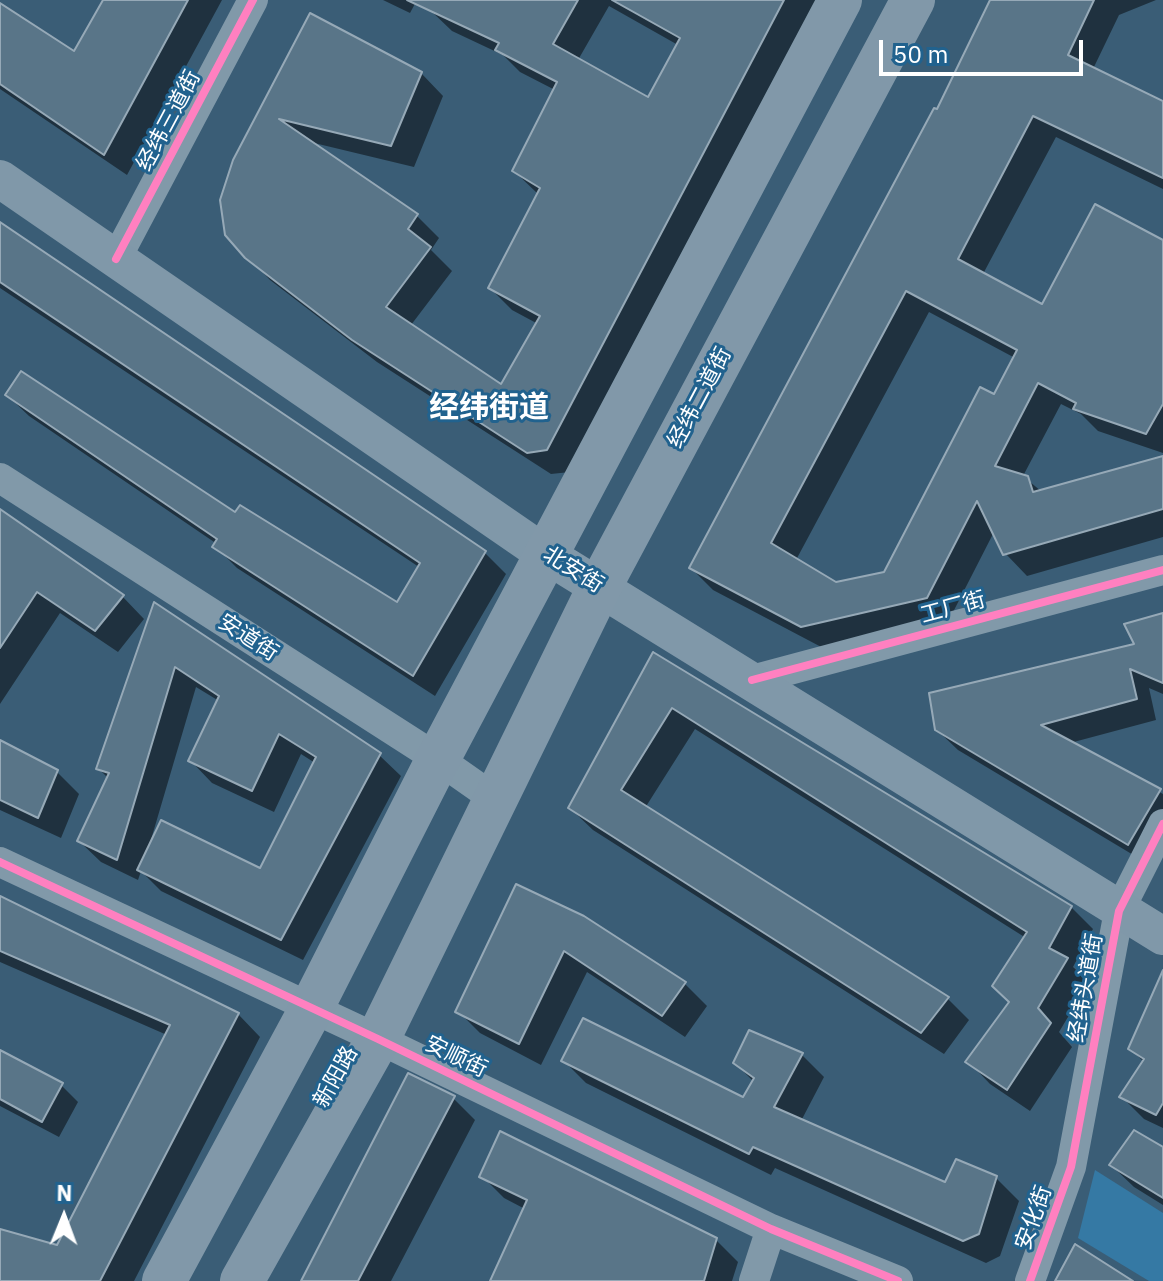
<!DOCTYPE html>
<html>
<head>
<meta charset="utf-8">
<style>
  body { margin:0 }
  #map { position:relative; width:1163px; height:1281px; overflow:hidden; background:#3a5d76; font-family:"IBM Plex Sans",sans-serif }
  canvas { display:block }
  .north { position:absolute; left:24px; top:1177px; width:80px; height:80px; -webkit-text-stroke:6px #21628e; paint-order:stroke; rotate:1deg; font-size:22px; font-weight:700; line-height:32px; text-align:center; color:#fff }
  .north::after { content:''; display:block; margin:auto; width:28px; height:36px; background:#fff; clip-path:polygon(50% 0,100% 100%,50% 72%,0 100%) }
  .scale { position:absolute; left:879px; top:40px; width:204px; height:36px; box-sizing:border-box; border:4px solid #fff; border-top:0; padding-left:10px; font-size:24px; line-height:28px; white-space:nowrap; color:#fff; -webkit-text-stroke:6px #21628e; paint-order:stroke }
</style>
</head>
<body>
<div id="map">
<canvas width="1163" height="1281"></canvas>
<div class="north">N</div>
<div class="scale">50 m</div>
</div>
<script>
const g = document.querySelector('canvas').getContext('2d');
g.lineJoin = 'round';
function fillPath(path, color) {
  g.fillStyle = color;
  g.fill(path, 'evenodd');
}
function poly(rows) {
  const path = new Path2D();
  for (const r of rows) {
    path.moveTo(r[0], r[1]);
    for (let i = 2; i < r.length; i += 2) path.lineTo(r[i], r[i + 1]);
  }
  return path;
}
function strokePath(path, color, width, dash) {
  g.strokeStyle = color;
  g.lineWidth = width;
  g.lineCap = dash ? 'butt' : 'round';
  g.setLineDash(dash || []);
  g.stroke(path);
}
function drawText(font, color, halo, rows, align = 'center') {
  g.font = font + ' "IBM Plex Sans","Noto Sans SC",sans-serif';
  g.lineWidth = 6;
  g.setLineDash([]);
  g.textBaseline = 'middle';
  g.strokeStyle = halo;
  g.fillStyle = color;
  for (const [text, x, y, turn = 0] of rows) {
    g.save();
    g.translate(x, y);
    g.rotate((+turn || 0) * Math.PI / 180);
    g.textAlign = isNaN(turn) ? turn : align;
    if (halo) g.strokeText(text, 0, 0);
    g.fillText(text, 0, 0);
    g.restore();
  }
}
const green = poly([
  [1095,1170,1163,1213,1163,1281,1149,1281,1078,1238]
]);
const shadow = poly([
  [105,0,222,0,127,175,0,89,0,5,60,79],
  [383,0,417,0,410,13],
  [434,0,818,0,570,472,551,474,377,362,270,280,227,234,311,16,421,73,443,96,414,167,310,142,417,216,439,238,431,250,452,271,411,325,502,387,538,324,512,310,490,288,538,194,514,171,555,90,520,72,503,55,452,31,429,9],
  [609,6,678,45,648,100,578,60],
  [992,0,1156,0,1119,15,1093,69,1163,103,1163,189,1056,137,983,274,1043,306,1163,242,1163,453,1098,431,1081,414,1061,404,1023,476,1042,492,1163,458,1163,537,1027,576,1005,553,994,532,949,620,825,649,713,590,691,568,938,112],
  [929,312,1015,358,994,396,886,574,836,584,796,560],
  [0,224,484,552,506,574,435,696,237,568,215,546,217,544,29,416,7,395,236,515,397,605,419,567,0,288],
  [0,511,122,596,144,619,118,652,60,613,0,704],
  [155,605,379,755,401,776,303,960,161,891,141,871,138,880,101,862,79,841,108,778,98,768],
  [196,687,219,701,191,761,212,783,274,812,301,754,315,763,260,870,150,843],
  [1163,615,1163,694,1149,688,1156,720,1070,743,1163,794,1163,842,1150,865,958,750,936,729,1137,645],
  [654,655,1071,907,1093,929,1073,967,1089,982,1059,1032,1072,1047,1030,1111,990,1084,968,1061,1011,1002,1026,938,695,729,645,808,947,998,969,1020,944,1054,593,830,570,808],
  [0,743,57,772,79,794,61,838,0,810],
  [517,887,685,984,707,1006,685,1037,587,972,541,1065,480,1033,458,1011],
  [0,898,238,1014,260,1037,134,1281,0,1281,0,1232,58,1247,167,1035,0,962],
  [1163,974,1163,1128,1144,1119,1121,1096,1144,1062,1130,1048],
  [0,1052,61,1085,78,1102,59,1137,0,1106],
  [802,1055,824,1077,801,1121,946,1184,996,1178,1019,1201,1000,1256,986,1263,775,1168,771,1175,586,1083,564,1061,744,1099,754,1082,735,1063],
  [453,1098,475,1120,391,1281,303,1281],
  [1163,1150,1163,1205,1134,1187,1111,1165],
  [482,1176,716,1240,738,1262,732,1281,492,1281,525,1209,504,1198]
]);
const building = poly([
  [103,0,188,0,104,155,0,84,0,3,74,51,103,0],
  [407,0,578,0,553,44,648,97,680,38,612,0,784,0,547,450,527,453,352,340,245,258,225,235,220,200,233,160,310,13,422,72,391,146,279,119,418,214,408,229,431,247,386,307,501,384,540,316,488,288,540,188,512,171,557,82,495,50,499,43,407,0],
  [990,0,1094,0,1068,55,1163,101,1163,178,1033,116,958,259,1042,304,1095,204,1163,240,1163,404,1146,434,1073,409,1076,403,1038,383,995,466,1028,476,1033,492,1163,456,1163,509,1003,555,977,501,927,598,801,627,689,568,934,108,937,109,990,0],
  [906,291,1017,350,994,394,980,387,884,572,836,582,771,543,906,291],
  [0,222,486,551,413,676,212,547,217,539,5,395,21,371,235,512,240,505,397,602,420,563,0,282,0,222],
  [0,509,124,595,95,631,37,592,0,648,0,509],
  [154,602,381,753,281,940,137,870,161,820,260,868,316,757,279,734,252,791,188,761,219,696,175,667,117,860,77,841,109,773,96,769,154,602],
  [1163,613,1163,683,1130,669,1137,699,1041,725,1161,789,1128,845,935,730,929,693,1134,644,1124,624,1163,613],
  [653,652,1072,906,1049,948,1068,958,1038,1008,1051,1023,1007,1090,965,1062,1009,1002,992,986,1027,932,672,708,621,790,949,997,921,1033,568,808,653,652],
  [0,740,58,770,38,818,0,800,0,740],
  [516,884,584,916,686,982,662,1016,564,951,519,1044,455,1012,516,884],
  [0,896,239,1013,100,1281,0,1281,0,1229,57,1245,170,1025,0,951,0,896],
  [1163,970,1163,1103,1156,1115,1119,1097,1144,1059,1128,1049,1163,970],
  [583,1018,743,1097,754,1078,733,1063,749,1030,803,1053,774,1107,945,1182,956,1159,997,1176,979,1234,963,1241,753,1147,749,1154,561,1061,583,1018],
  [0,1050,63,1083,42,1122,0,1099,0,1050],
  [408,1073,455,1096,358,1281,301,1281,408,1073],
  [1134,1130,1163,1147,1163,1198,1109,1165,1134,1130],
  [500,1131,717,1238,704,1281,490,1281,527,1200,479,1177,500,1131],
  [1075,1244,1133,1281,1055,1281,1075,1244]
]);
const minor = poly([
  [116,259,253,0],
  [0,478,438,759,495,799],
  [752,680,1163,570],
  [0,862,378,1039,771,1229,898,1281],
  [754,1281,771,1229],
  [1030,1281,1071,1167,1119,911,1163,824]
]);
const major = poly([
  [0,179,542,552,1163,936]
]);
const highway = poly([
  [164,1281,311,1009,438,759,840,0],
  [242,1281,378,1039,600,586,913,0]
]);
const cycleway = poly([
  [116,259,253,0],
  [752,680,1163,570],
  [0,862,378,1039,771,1229,898,1281],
  [1030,1281,1071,1167,1119,911,1163,824]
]);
const streetNames = [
  ["经纬三道街",169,121,-62],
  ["经纬二道街",700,398,-62],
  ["北安街",573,570,32],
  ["工厂街",953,608,-15],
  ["安道街",248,638,33],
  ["经纬头道街",1086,988,-80],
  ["安顺街",456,1057,26],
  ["新阳路",336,1077,-61],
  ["安化街",1034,1218,-70]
];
const districtNames = [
  ["经纬街道",489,408]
];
fillPath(green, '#3579a4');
fillPath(shadow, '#0007');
fillPath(building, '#597588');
strokePath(building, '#96a9b7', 2);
strokePath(minor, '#8199a9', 30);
strokePath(major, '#8098a9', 38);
strokePath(highway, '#8198a9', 44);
strokePath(cycleway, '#ff80c0', 8);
drawText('22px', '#fff', '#21628e', streetNames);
drawText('bold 30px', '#fff', '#21628e', districtNames);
</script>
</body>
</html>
